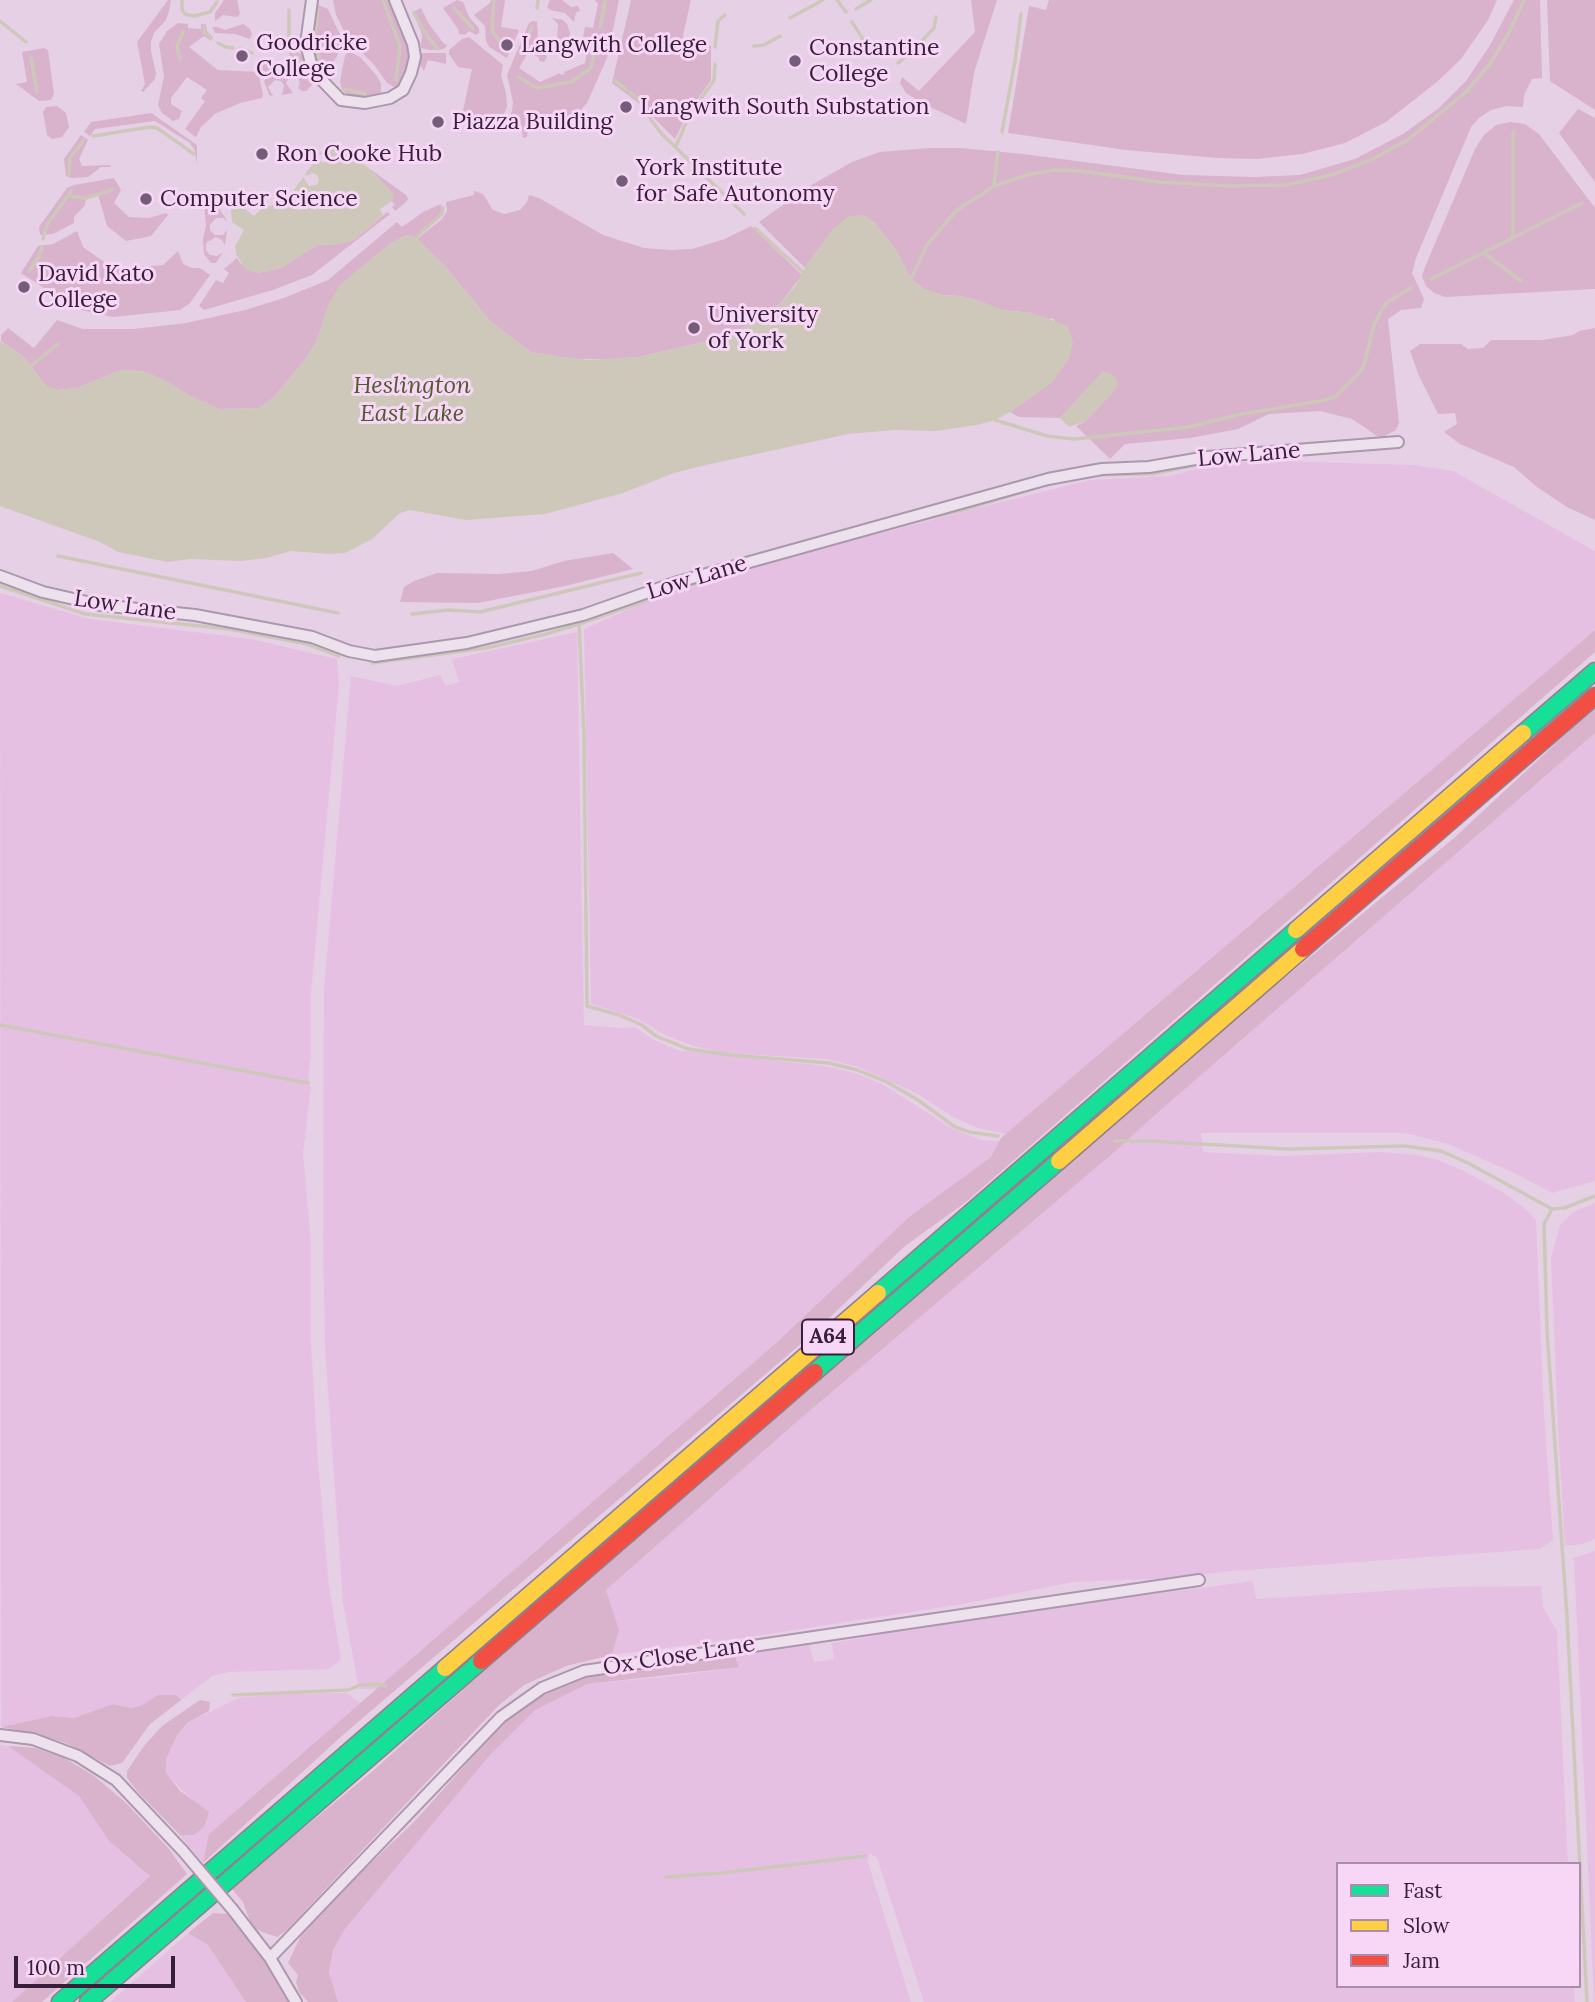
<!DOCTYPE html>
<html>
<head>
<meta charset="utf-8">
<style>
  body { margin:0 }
  #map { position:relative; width:1595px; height:2002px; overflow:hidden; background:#e6d0e6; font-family:Lora,serif }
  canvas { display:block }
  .legend { position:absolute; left:1336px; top:1862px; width:245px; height:126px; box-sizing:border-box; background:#f7d6f6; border:2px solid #aa8dac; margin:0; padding:9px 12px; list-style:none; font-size:21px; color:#371f3c }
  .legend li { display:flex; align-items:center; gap:14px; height:35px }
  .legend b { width:35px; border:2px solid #aa8dac }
  .scale { position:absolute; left:14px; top:1956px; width:161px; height:32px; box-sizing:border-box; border:4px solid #371f3c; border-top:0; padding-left:9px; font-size:21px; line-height:24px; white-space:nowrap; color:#371f3c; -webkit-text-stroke:5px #f7d6f6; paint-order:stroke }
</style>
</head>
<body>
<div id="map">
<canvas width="1595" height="2002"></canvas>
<ul class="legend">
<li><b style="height:9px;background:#16e098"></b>Fast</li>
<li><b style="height:9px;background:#ffcf43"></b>Slow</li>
<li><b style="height:9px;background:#f24e42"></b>Jam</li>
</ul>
<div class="scale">100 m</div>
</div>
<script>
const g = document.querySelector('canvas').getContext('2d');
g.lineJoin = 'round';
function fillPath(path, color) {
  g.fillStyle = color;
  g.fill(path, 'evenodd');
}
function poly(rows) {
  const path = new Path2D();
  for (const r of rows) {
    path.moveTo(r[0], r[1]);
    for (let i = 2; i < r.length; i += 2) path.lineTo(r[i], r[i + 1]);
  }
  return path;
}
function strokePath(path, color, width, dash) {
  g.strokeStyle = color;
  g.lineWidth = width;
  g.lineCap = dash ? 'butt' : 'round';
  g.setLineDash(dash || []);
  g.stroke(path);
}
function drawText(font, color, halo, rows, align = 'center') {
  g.font = font + ' Lora,serif';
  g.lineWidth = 6;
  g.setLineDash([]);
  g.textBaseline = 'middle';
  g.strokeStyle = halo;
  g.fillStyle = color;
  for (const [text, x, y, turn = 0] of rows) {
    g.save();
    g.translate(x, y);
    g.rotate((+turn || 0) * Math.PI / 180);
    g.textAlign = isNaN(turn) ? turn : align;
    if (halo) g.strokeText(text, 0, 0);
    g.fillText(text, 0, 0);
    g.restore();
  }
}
const farmland = poly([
  [1282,461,1414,465,1453,471,1595,551,1595,630,1006,1134,978,1128,953,1117,918,1094,858,1067,826,1059,724,1053,694,1046,665,1035,638,1019,591,1004,584,629,643,603,783,558,1041,492,1090,480,1170,476,1198,468,1227,463],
  [0,593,90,619,251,639,337,659,339,685,311,993,311,1057,308,1079,311,1088,303,1153,311,1242,311,1344,318,1460,329,1586,341,1660,329,1669,229,1672,212,1676,181,1700,176,1695,158,1695,142,1705,131,1708,113,1704,74,1718,52,1716,1,1727],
  [577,632,584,1025,624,1028,635,1027,654,1040,677,1050,825,1066,855,1073,882,1084,953,1129,982,1140,1000,1141,991,1157,909,1217,775,1344,378,1689,359,1689,343,1603,325,1348,323,1236,324,989,351,676,397,686,440,675,446,686,459,682,452,659],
  [1595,733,1595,1181,1552,1193,1514,1173,1448,1144,1405,1133,1201,1133,1203,1152,1282,1156,1380,1152,1418,1155,1438,1160,1464,1171,1506,1194,1530,1213,1536,1221,1544,1413,1553,1540,1540,1549,1233,1571,1157,1579,1073,1582,963,1604,736,1639,612,1655,619,1630,606,1590,793,1425,1118,1149,1147,1122],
  [1595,1203,1595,1539,1583,1544,1565,1546,1558,1428,1551,1258,1560,1225,1573,1212],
  [1595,1551,1595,2002,1594,2002,1574,1558],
  [1253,1581,1256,1599,1448,1587,1541,1586,1543,1607,1557,1631,1568,1864,1338,1864,1338,1986,1574,1986,1575,2002,924,2002,877,1858,869,1853,868,1862,911,2002,338,2002,329,1972,333,1950,345,1929,490,1755,535,1710,587,1684,684,1675,739,1666,734,1654,809,1644,814,1662,834,1659,832,1643,967,1619],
  [347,1693,360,1703,209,1834,203,1863,180,1835,194,1835,204,1827,194,1802,166,1774,166,1759,177,1735,187,1723,238,1698,279,1694],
  [0,1745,8,1746,79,1796,109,1841,150,1876,12,2002,0,2002],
  [188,1933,208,1945,246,2002,110,2002]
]);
const green = poly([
  [168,0,171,0,169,11,166,20,154,33,151,42,151,51,156,73,155,79,143,92,141,91,145,84,137,42],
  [224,0,237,0,240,14,237,17,223,15,215,21,215,13],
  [333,0,392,0,410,46,411,57,409,70,398,89,387,83,375,66,347,37,336,15],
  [457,0,463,2,469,17,479,28,479,33,476,35,469,31,465,35,459,34,458,29,443,8],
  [491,0,505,0,501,27,519,30,507,58,489,47,486,41,485,26,474,15,490,3],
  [550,0,562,0,571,7,578,6,580,11,576,12,574,22,565,13,550,10,547,7],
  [595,0,619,0,607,58,587,103,576,116,565,124,554,129,546,122,537,122,528,129,527,137,523,138,521,124,504,126,504,122,508,120,512,111,513,102,507,75,529,23,533,21,537,22,538,40,547,57,544,62,539,61,539,58,529,51,519,68,540,82,560,73,561,75,565,74,564,72,585,63,589,38,583,37,585,27,593,28,598,4],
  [631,0,691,0,682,40,711,46,711,80,688,113,675,139,640,104,612,83],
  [971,0,997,0,974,73,966,124,924,104,906,93,900,83,902,77,919,91,975,32],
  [1049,0,1497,0,1488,20,1461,59,1438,81,1386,122,1345,143,1302,154,1257,159,1217,158,1126,150,1008,133,1029,6,1046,10],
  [1514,0,1540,0,1542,78,1532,79,1524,95,1523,107,1507,106,1491,110,1479,118,1471,127,1416,258,1412,273,1424,299,1421,308,1401,310,1388,319,1399,423,1396,430,1380,438,1352,419,1320,411,1269,414,1238,429,1190,438,1125,444,1110,459,1076,426,1086,421,1103,403,1103,372,1060,418,1019,417,1010,412,1052,382,1060,370,1054,319,1043,318,1033,313,1002,310,976,300,960,296,942,295,924,289,911,279,896,250,873,221,833,229,805,268,759,222,808,187,852,162,880,152,929,148,961,148,1023,154,1183,175,1254,177,1300,175,1355,159,1403,134,1439,108,1466,81,1489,47],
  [1547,0,1595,0,1595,110,1550,81],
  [318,5,328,9,342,39,343,46,326,74,322,76,310,50,315,6],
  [421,8,429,24,444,44,447,45,444,49,430,50,421,48,422,34,413,12],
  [552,18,563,20,567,24,570,33,567,45,551,43,557,39,558,24],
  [178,23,188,24,188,28,201,29,201,24,206,24,207,31,213,37,211,41,204,36,189,47,218,70,258,72,263,94,262,98,240,103,215,114,201,127,196,137,185,129,205,101,201,98,207,90,187,77,171,98,171,104,182,111,179,119,173,121,162,113,158,105,164,76,159,44,167,31],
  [243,24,250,29,252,34,250,39,235,34,215,33,212,27,217,27,225,30],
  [469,37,503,65,501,75,506,93,507,107,503,116,487,126,472,124,462,115,472,69,458,67,449,54,449,50,462,39],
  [44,48,48,50,54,94,51,100,39,101,16,84,27,82,22,52],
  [294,50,304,56,307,61,305,65,290,65,265,73,262,72,260,69,262,61,266,60,268,67,290,59,289,52],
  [349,51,361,58,376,75,381,83,381,94,367,99,349,96,342,90,340,82,342,70,345,56],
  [420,53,446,53,446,64,428,60,424,71,418,62],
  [292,68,307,71,313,76,314,81,312,85,306,91,302,91,298,88,300,83,298,78,290,76,286,83,293,93,282,95,284,85,281,81,275,80,268,87,273,96,269,95,264,81,266,78,284,73],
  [57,106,66,113,69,127,62,137,52,139,47,135,43,112,46,107],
  [1578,109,1595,118,1595,182,1559,133],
  [151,113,197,145,197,165,195,151,190,143,155,121,95,129,90,136,84,132,91,122],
  [1510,122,1525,124,1539,134,1595,208,1595,289,1445,297,1434,293,1426,286,1422,276,1425,267,1475,149,1484,135,1496,125],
  [81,135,88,140,79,159,82,166,111,165,110,167,101,167,88,177,72,178,66,176,64,159],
  [370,169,406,195,408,199,406,202,395,211,392,207,395,205,392,201,393,194],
  [114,178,121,190,114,203,129,217,149,218,166,213,168,215,151,236,126,241,107,226,98,194,86,198,85,205,74,217,74,223,53,234,40,235,39,227,67,188,74,185],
  [474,191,483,194,493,210,504,214,520,210,527,202,529,195,539,198,603,235,644,248,671,250,692,249,725,239,751,226,802,275,780,304,756,322,712,340,638,357,613,359,572,359,531,352,491,322,444,265,417,239,442,219,447,211,446,202,474,195],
  [204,203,218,207,228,222,223,218,216,218,210,225,210,230,215,235,223,235,227,230,225,245,222,240,216,237,206,243,206,250,210,255,217,256,223,252,216,263,211,263,204,254,203,239,206,226],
  [441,204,442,211,440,214,415,237,407,235,391,243,339,286,316,342,306,358,273,398,259,408,219,409,192,397,164,380,142,371,121,370,77,388,56,390,45,385,25,358,1,341,1,335,8,328,34,348,57,320,83,329,134,329,186,323,245,310,284,298,328,280,397,222,402,227,423,212],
  [387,212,390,214,312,275,273,290,204,310,199,306,216,280,223,283,229,273,224,269,237,258,240,263,258,273,281,268,317,245,338,244,354,240],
  [77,231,83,247,114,269,163,265,178,251,183,264,192,268,200,268,210,275,190,303,180,310,113,317,76,309,21,273,38,246,53,244],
  [1595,328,1595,520,1567,507,1537,487,1514,467,1460,444,1444,432,1457,424,1455,413,1438,414,1419,376,1410,351,1420,344,1461,344,1468,349,1483,348,1491,340,1543,340,1573,335,1579,331],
  [613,553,633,569,565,586,478,603,400,602,404,587,414,581,437,573,499,574,532,571,564,561],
  [1595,630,1595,652,966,1202,905,1246,810,1336,344,1734,203,1863,209,1834,775,1344,909,1217,991,1157,1001,1138],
  [1595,707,1595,733,1147,1122,1118,1149,793,1425,606,1590,619,1630,612,1655,566,1666,524,1685,499,1705,287,1930,277,1937,262,1932,252,1927,243,1902,231,1888,374,1770,557,1605,790,1406,1171,1072,1454,838],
  [734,1654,739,1667,587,1684,535,1710,490,1755,345,1929,333,1950,329,1972,338,2002,308,2002,299,1992,296,1982,298,1975,288,1963,301,1936,317,1914,414,1822,502,1724,538,1698,575,1679],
  [158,1695,176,1695,181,1700,150,1724,122,1763,110,1766,66,1743,40,1735,1,1727,52,1716,74,1718,113,1704,131,1708,142,1705],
  [200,1700,210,1702,209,1711,187,1723,177,1735,166,1759,166,1773,180,1791,209,1812,204,1827,194,1835,180,1835,138,1792,127,1778,127,1771,144,1746,162,1726],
  [8,1746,36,1748,64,1758,93,1775,125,1802,169,1849,187,1874,42,2002,12,2002,150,1876,109,1841,79,1796],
  [213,1913,228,1914,263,1957,289,2002,246,2002,208,1945,188,1933]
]);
const water = poly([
  [337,144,370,169,394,194,392,201,380,209,383,215,354,240,338,244,317,245,281,268,258,273,246,270,236,254,235,246,244,230,232,222,231,210,235,206,245,209,254,216,261,209,285,201,288,197,293,208,299,210,305,208,308,200,304,193,298,192,291,194,303,177,309,186,317,185,319,180,317,175,312,173,306,176,305,174,318,157,322,163,327,161,326,156,319,154,323,149],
  [865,215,873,221,896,250,911,279,924,289,942,295,960,296,976,300,1002,310,1033,313,1068,326,1073,342,1069,359,1052,382,1010,412,995,420,977,425,936,431,894,430,848,434,706,465,674,473,623,493,545,514,466,520,410,510,400,513,372,539,345,553,329,554,291,551,267,558,240,561,190,559,168,562,118,552,100,542,0,506,0,341,25,358,45,385,56,390,77,388,121,370,142,371,164,380,192,397,219,409,259,408,273,398,306,358,316,342,328,305,339,286,391,243,407,235,416,237,444,265,491,322,531,352,588,360,638,357,712,340,756,322,780,304,795,286,808,262,833,229,849,216],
  [1103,371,1115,376,1118,384,1113,393,1086,421,1069,427,1060,418]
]);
const stream = poly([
  [182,0,182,10,185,14,194,16,210,12,217,2],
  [383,0,400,46,396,80],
  [494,0,492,31,503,45],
  [837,0,846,12],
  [454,8,473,29],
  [537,8,538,0],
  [856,9,871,0],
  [289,10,289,38],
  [318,10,315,39,320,63,325,71],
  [414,13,427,36,438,49],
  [790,18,823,0],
  [0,21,26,42],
  [852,22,870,50],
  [204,26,204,32,211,38],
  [600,27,605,2],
  [218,43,226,47,233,48],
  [918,45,934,28,936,17],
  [754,46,764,45,780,36],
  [715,47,718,21,725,15],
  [524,48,532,27],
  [240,49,252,53],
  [293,52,300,61],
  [31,57,37,92],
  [180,59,177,46,183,32],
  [898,63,914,50],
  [518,77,537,88,571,82,591,68,596,44],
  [614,80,627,90],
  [345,89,365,94],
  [630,92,643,103,651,120,662,134,744,214],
  [1002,132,1015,61,1021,14],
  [1513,132,1513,238],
  [93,136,150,127,157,128,194,154],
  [676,146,689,116,714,80,715,64],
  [69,175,70,158,84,140],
  [994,184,998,152],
  [68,196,86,198,112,190],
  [755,228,803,272],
  [416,237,442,214,443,208],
  [43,239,47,225,71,191],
  [1484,253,1521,281],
  [29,271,39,257,42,247],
  [911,279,927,245,956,211,994,186,1027,175,1054,170,1080,171,1160,182,1229,186,1286,185,1331,175,1371,160,1409,139,1466,92,1490,64,1510,31,1524,0],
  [1431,279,1582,203],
  [31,366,58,344],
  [995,420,1047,436,1074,439,1189,427,1237,415,1326,400,1336,396,1359,373,1364,365,1374,325,1382,309,1388,302,1411,288],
  [1267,457,1300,457],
  [1094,475,1152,474,1211,462],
  [924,519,963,510,1042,486],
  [58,556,338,613],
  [745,569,688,586,579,624,584,734,587,1006,619,1015,642,1025,656,1036,688,1049,731,1055,829,1063,857,1070,887,1082,918,1100,955,1127,969,1132,998,1136],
  [0,586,85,614,229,629,307,644,339,656],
  [412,614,449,610,480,612,641,573],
  [372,663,486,648,546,634,579,624],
  [0,1025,308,1083],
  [1115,1141,1149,1141,1288,1149,1404,1146,1441,1151,1468,1163,1552,1209,1564,1208,1595,1196],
  [1552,1209,1544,1224,1547,1330,1567,1617,1587,2002],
  [233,1695,348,1690,360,1685,378,1684,386,1686],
  [666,1877,722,1873,865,1856]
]);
const street = poly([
  [312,0,306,44,313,71,341,100,365,103,390,98,403,90,411,73,415,57,413,44,395,0],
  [0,576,43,592,100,605,195,615,312,637,349,651,375,656,467,643,583,615,674,583,1048,479,1102,469,1149,467,1207,457,1398,442],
  [0,1735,33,1739,78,1756,116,1780,183,1851],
  [233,1910,270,1958,296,2002],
  [270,1958,501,1717,542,1688,584,1671,1199,1580]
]);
const fast = poly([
  [1523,733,1595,671],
  [878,1293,1296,930],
  [815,1372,1059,1161],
  [60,2002,445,1668],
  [88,2002,481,1661]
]);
const slow = poly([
  [1296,930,1523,733],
  [1059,1161,1303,949],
  [445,1668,878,1293]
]);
const jam = poly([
  [1303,949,1595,696],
  [481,1661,815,1372]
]);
const streetBridge = poly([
  [183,1851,233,1910]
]);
const markers = [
  [507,45,7,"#745d78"],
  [242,56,7,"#745d78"],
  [795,61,7,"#745d78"],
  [626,107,7,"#745d78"],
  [438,122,7,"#745d78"],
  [262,154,7,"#745d78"],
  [622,181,7,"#745d78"],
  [146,199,7,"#745d78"],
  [24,287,7,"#745d78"],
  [694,328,7,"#745d78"]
];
const shields = [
  [828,1337,52]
];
const shieldNames = [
  ["A64",828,1337]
];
const poiNames = [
  ["Goodricke",256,43],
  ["College",256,69],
  ["Langwith College",521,45],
  ["Constantine",809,48],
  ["College",809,74],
  ["Langwith South Substation",640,107],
  ["Piazza Building",452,122],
  ["Ron Cooke Hub",276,154],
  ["York Institute",636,168],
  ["for Safe Autonomy",636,194],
  ["Computer Science",160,199],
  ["David Kato",38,274],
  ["College",38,300],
  ["University",708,315],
  ["of York",708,341]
];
const streetNames = [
  ["Low Lane",1249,455,-5],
  ["Low Lane",697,578,-17],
  ["Low Lane",125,606,8],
  ["Ox Close Lane",679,1656,-9]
];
const waterNames = [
  ["Heslington",412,386],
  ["East Lake",412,414]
];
fillPath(farmland, '#e6c0e2');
fillPath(green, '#d9b2cc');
fillPath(water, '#cec8bb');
strokePath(stream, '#cec8bb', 3.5);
strokePath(street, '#ab98ac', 14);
strokePath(fast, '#907f91', 19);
strokePath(slow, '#907f91', 19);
strokePath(jam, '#907f91', 19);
strokePath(street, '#eee1ee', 10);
strokePath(fast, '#16e098', 16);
strokePath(slow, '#ffcf43', 16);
strokePath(jam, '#f24e42', 16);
strokePath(streetBridge, '#ab98ac', 14, []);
strokePath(streetBridge, '#eee1ee', 10);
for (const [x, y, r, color] of markers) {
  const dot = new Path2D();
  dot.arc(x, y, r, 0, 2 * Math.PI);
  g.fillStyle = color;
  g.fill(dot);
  strokePath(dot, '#f7d6f6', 2.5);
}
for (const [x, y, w] of shields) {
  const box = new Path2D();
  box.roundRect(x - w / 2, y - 17.5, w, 35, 5);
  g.fillStyle = '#f7d6f6';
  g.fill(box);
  strokePath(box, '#371f3c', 2);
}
drawText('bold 21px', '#371f3c', null, shieldNames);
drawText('23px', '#371f3c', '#f7d6f6', poiNames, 'left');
drawText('23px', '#371f3c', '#f7d6f6', streetNames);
drawText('italic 24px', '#505c2e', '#f7d6f6', waterNames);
</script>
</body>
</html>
